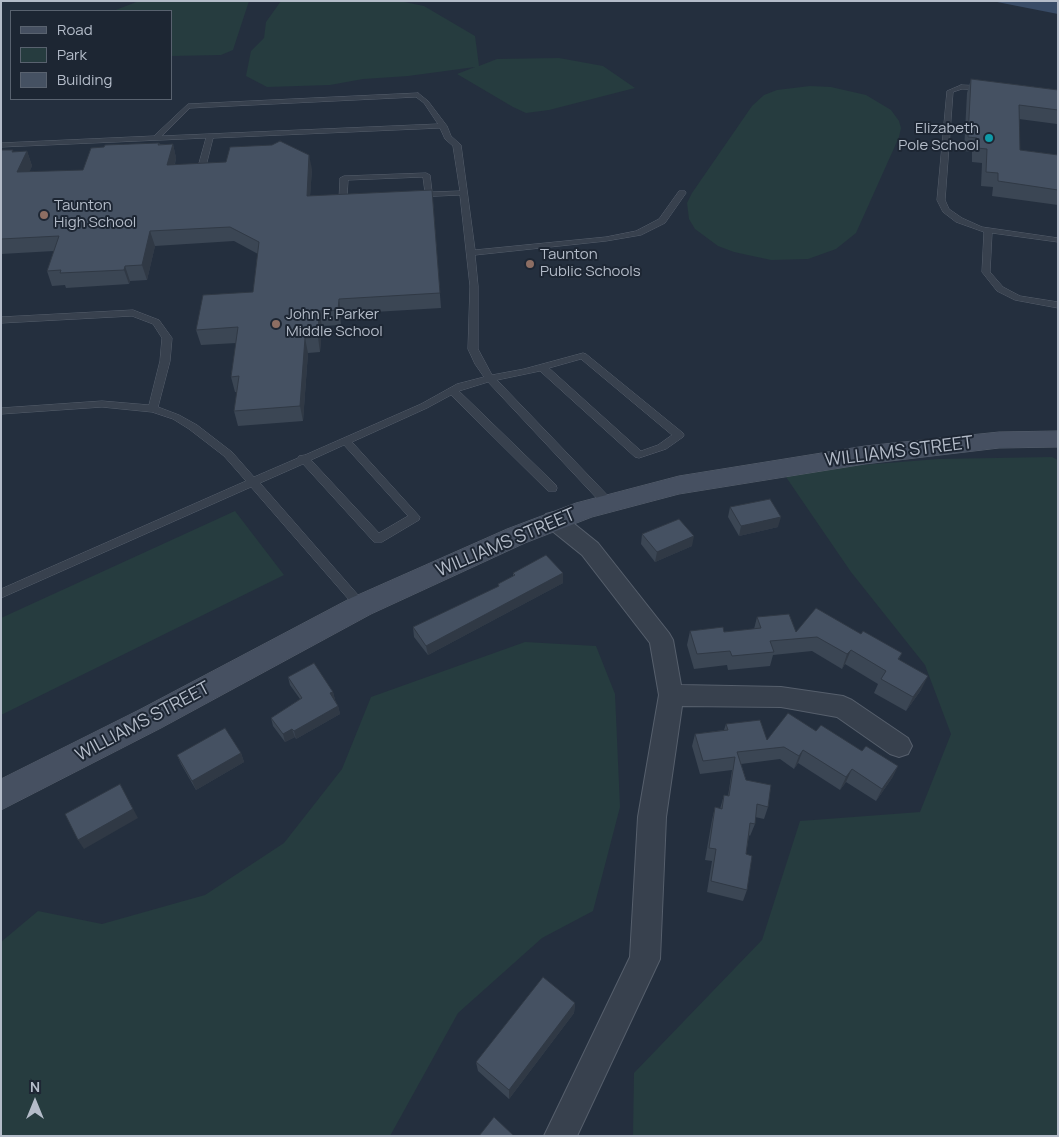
<!DOCTYPE html>
<html>
<head>
<meta charset="utf-8">
<style>
  body { margin:0 }
  #map { position:relative; width:1059px; height:1137px; overflow:hidden; background:#242f3e; font-family:Manrope,sans-serif }
  canvas { display:block }
  .frame { position:absolute; inset:0; border:2px solid #b4bcc9; pointer-events:none }
  .legend { position:absolute; left:10px; top:10px; width:162px; height:90px; box-sizing:border-box; background:#1d2633; border:1px solid #59626f; margin:0; padding:6px 9px; list-style:none; font-size:15px; color:#b4bcc9 }
  .legend li { display:flex; align-items:center; gap:10px; height:25px }
  .legend b { width:25px; border:1px solid #59626f }
  .north { position:absolute; left:10px; top:1077px; width:50px; height:50px; -webkit-text-stroke:4px #1d2633; paint-order:stroke; rotate:0deg; font-size:14px; font-weight:700; line-height:20px; text-align:center; color:#b4bcc9 }
  .north::after { content:''; display:block; margin:auto; width:18px; height:22px; background:#b4bcc9; clip-path:polygon(50% 0,100% 100%,50% 72%,0 100%) }
</style>
</head>
<body>
<div id="map">
<canvas width="1059" height="1137"></canvas>
<div class="frame"></div>
<ul class="legend">
<li><b style="height:6px;background:#465061"></b>Road</li>
<li><b style="height:14px;background:#263c3f"></b>Park</li>
<li><b style="height:14px;background:#455162"></b>Building</li>
</ul>
<div class="north">N</div>
</div>
<script>
const g = document.querySelector('canvas').getContext('2d');
g.lineJoin = 'round';
function fillPath(path, color) {
  g.fillStyle = color;
  g.fill(path, 'evenodd');
}
function poly(rows) {
  const path = new Path2D();
  for (const r of rows) {
    path.moveTo(r[0], r[1]);
    for (let i = 2; i < r.length; i += 2) path.lineTo(r[i], r[i + 1]);
  }
  return path;
}
function strokePath(path, color, width, dash) {
  g.strokeStyle = color;
  g.lineWidth = width;
  g.lineCap = dash ? 'butt' : 'round';
  g.setLineDash(dash || []);
  g.stroke(path);
}
function drawText(font, color, halo, rows, align = 'center') {
  g.font = font + ' Manrope,sans-serif';
  g.lineWidth = 4;
  g.setLineDash([]);
  g.textBaseline = 'middle';
  g.strokeStyle = halo;
  g.fillStyle = color;
  for (const [text, x, y, turn = 0] of rows) {
    g.save();
    g.translate(x, y);
    g.rotate((+turn || 0) * Math.PI / 180);
    g.textAlign = isNaN(turn) ? turn : align;
    if (halo) g.strokeText(text, 0, 0);
    g.fillText(text, 0, 0);
    g.restore();
  }
}
const green = poly([
  [139,1,249,1,233,50,221,55,171,56,171,11,113,11],
  [281,1,400,1,424,6,475,36,479,66,497,59,559,58,603,66,635,88,549,110,526,113,513,107,457,74,475,67,408,76,363,79,330,85,267,87,246,76,251,51,264,38,266,22],
  [810,86,831,87,866,95,891,110,899,121,901,128,899,137,856,233,836,249,808,259,771,260,734,252,718,246,695,229,689,219,687,203,692,193,752,106,764,95,777,90],
  [1052,457,1058,460,1058,1136,633,1136,634,1073,762,940,800,821,920,812,951,734,925,665,851,572,786,477,850,466,938,459],
  [235,511,284,575,1,715,1,618],
  [525,642,596,646,615,694,620,807,593,911,542,938,458,1013,390,1136,1,1136,1,942,38,911,102,924,205,895,284,843,342,769,371,697]
]);
const water = poly([
  [992,1,1058,1,1058,14]
]);
const lane = poly([
  [961,85,984,86,987,88,984,90,962,89,953,92,945,200,949,209,962,218,982,227,1058,238,1058,242,992,233,990,272,1003,287,1020,296,1058,302,1058,308,1015,300,997,291,982,272,984,232,956,222,943,212,937,200,947,91,961,85],
  [418,93,428,101,447,126,451,136,461,145,475,250,606,237,636,231,659,219,679,191,685,191,686,193,665,223,641,235,606,241,475,255,478,286,478,349,492,375,524,369,583,353,586,354,683,433,684,435,683,437,666,449,639,458,635,457,540,371,497,380,612,500,613,503,612,506,608,507,604,506,488,382,459,391,556,485,557,488,556,491,548,491,451,395,427,408,352,442,420,517,419,520,382,542,374,542,303,464,260,483,365,603,367,606,365,609,357,609,251,487,1,598,1,589,246,481,224,456,189,429,173,419,152,412,102,407,1,414,1,408,102,401,149,405,160,361,162,338,153,324,132,316,1,323,1,317,133,310,159,320,172,338,170,361,158,407,179,415,197,425,232,452,254,477,298,458,299,456,305,455,421,404,457,384,484,377,475,364,468,349,470,286,460,195,415,197,415,193,425,192,423,177,348,180,347,197,352,197,356,199,343,202,339,200,340,178,344,176,426,173,430,175,432,192,460,191,453,146,445,139,440,128,213,138,204,174,200,176,196,174,206,138,1,147,1,143,154,136,188,104,418,93],
  [416,97,424,103,438,124,162,136,190,108,416,97],
  [581,359,672,435,658,445,641,451,549,368,581,359],
  [344,445,408,516,379,533,311,460,344,445]
]);
const street = poly([
  [554,512,562,514,598,543,669,633,673,640,681,685,781,687,843,696,852,700,908,738,912,746,908,754,899,757,890,754,837,717,781,707,682,706,666,817,660,959,577,1136,544,1136,630,957,638,817,659,695,650,643,582,555,546,526,543,520,546,514,554,512]
]);
const secondary = poly([
  [1058,431,1058,447,999,448,865,464,679,494,592,517,525,543,371,614,161,728,1,810,1,779,139,710,351,598,507,529,576,503,679,476,865,446,999,432,1058,431]
]);
const wall = poly([
  [971,79,1058,90,1058,128,1057,124,1019,119,1020,150,1058,155,1058,205,992,196,993,187,981,186,982,163,972,162,972,152,964,151,967,93],
  [159,143,160,144,173,144,176,158,175,164,312,169,310,196,432,190,441,308,341,314,341,325,322,326,320,352,308,353,303,421,238,426,234,411,237,392,235,392,231,377,236,343,201,345,196,330,253,292,258,254,234,241,155,246,147,280,130,281,129,284,66,288,65,285,52,286,47,271,54,251,1,254,1,150,14,152,27,151,32,166,29,172,83,170,104,147],
  [730,507,778,527,739,536,728,517],
  [642,534,692,546,655,562,641,544],
  [513,573,563,573,563,583,428,655,414,637,413,627,498,587,498,584,513,576],
  [757,617,796,632,861,634,902,653,899,659,921,690,906,711,874,693,878,684,845,664,842,669,812,651,773,655,770,666,728,670,727,665,694,669,687,645,690,631,724,632,754,629],
  [288,677,333,692,335,700,338,706,340,714,296,739,295,737,285,742,273,726,271,718,300,699,290,685],
  [726,724,767,740,816,731,898,766,892,778,876,801,846,782,840,790,798,763,794,769,780,759,741,764,746,780,768,807,764,819,755,817,755,824,750,836,749,835,746,854,747,890,743,901,707,892,712,861,705,860,712,820,715,807,720,809,724,795,728,796,732,770,700,774,692,746,695,734,724,730],
  [241,753,244,762,196,790,181,764,177,755],
  [575,1003,574,1013,509,1099,478,1071,476,1062]
]);
const shadedWall = poly([
  [173,144,176,158,171,179,167,165],
  [27,151,32,166,23,187,17,172],
  [309,155,312,169,309,211,307,196],
  [150,231,155,246,147,280,142,265],
  [125,266,130,281,129,284,124,270],
  [339,299,341,314,341,325,338,310],
  [319,311,322,326,320,352,318,337],
  [305,338,308,353,303,421,300,406],
  [781,517,778,527,739,536,741,526],
  [694,536,692,546,655,562,657,552],
  [563,573,563,583,428,655,426,646],
  [851,650,845,664,842,669,847,654],
  [928,676,921,690,906,711,913,697],
  [333,692,335,700,332,702,330,693],
  [338,706,340,714,296,739,294,731],
  [292,729,295,737,285,742,283,734],
  [803,750,798,763,794,769,799,756],
  [241,753,244,762,196,790,192,781],
  [898,766,892,778,876,801,882,789],
  [852,769,846,782,840,790,846,777],
  [120,784,138,818,84,849,78,840],
  [575,1003,574,1013,509,1099,509,1090]
]);
const building = poly([
  [971,79,1058,90,1058,110,1019,105,1020,150,1058,155,1058,190,998,181,998,173,986,172,987,149,977,148,977,138,968,137,971,79],
  [280,141,309,155,307,196,432,190,440,293,339,299,338,310,319,311,318,337,305,338,300,406,234,411,239,376,231,377,238,327,196,330,203,295,253,292,259,242,230,227,150,231,142,265,125,266,124,270,60,273,61,270,47,271,59,236,1,239,1,150,13,150,12,152,27,151,17,172,83,170,91,148,104,147,105,145,159,143,158,145,173,144,167,165,226,162,230,147,272,145,280,141],
  [770,499,781,517,741,526,730,507,770,499],
  [679,519,694,536,657,552,642,534,679,519],
  [546,555,563,573,426,646,413,627,499,586,498,584,515,575,513,573,546,555],
  [816,608,861,634,863,631,902,653,898,659,928,676,913,697,881,679,886,671,851,650,847,654,817,637,770,641,774,652,732,656,730,651,697,654,690,631,723,627,724,632,761,628,757,617,789,614,796,632,816,608],
  [314,663,333,692,330,693,338,706,294,731,292,729,283,734,271,718,302,698,288,677,314,663],
  [788,713,816,731,821,725,862,751,866,746,898,766,882,789,852,769,846,777,803,750,799,756,784,747,737,752,746,780,771,785,768,807,757,804,755,824,750,823,746,854,752,856,747,890,711,881,716,849,709,848,715,807,722,809,724,795,729,796,735,757,703,761,695,734,728,730,726,724,760,720,767,740,788,713],
  [225,728,241,753,192,781,177,755,225,728],
  [120,784,133,809,78,840,65,814,120,784],
  [543,977,575,1003,509,1090,476,1062,543,977],
  [494,1117,514,1136,479,1136,494,1117]
]);
const markers = [
  [989,138,5,"#0f9aa8"],
  [44,215,5,"#8d6e63"],
  [530,264,5,"#8d6e63"],
  [276,324,5,"#8d6e63"]
];
const farPoinames = [
  ["Elizabeth",979,129,"right"],
  ["Pole School",979,146,"right"],
  ["Taunton",54,206],
  ["High School",54,223],
  ["Taunton",540,255],
  ["Public Schools",540,272],
  ["John F. Parker",286,315],
  ["Middle School",286,332]
];
const streetNames = [
  ["WILLIAMS STREET",899,452,-7],
  ["WILLIAMS STREET",506,543,-23],
  ["WILLIAMS STREET",143,722,-28]
];
fillPath(green, '#263c3f');
fillPath(water, '#394c67');
strokePath(lane, '#565f6c', 1);
strokePath(street, '#565f6c', 2);
strokePath(secondary, '#565f6c', 1);
fillPath(lane, '#38414e');
fillPath(street, '#38414e');
fillPath(secondary, '#465061');
fillPath(wall, '#3b4654');
fillPath(shadedWall, '#303945');
fillPath(building, '#455162');
strokePath(building, '#303945', 1);
for (const [x, y, r, color] of markers) {
  const dot = new Path2D();
  dot.arc(x, y, r, 0, 2 * Math.PI);
  g.fillStyle = color;
  g.fill(dot);
  strokePath(dot, '#1d2633', 2);
}
drawText('15px', '#b4bcc9', '#1d2633', farPoinames, 'left');
drawText('18px', '#b4bcc9', '#1d2633', streetNames);
</script>
</body>
</html>
